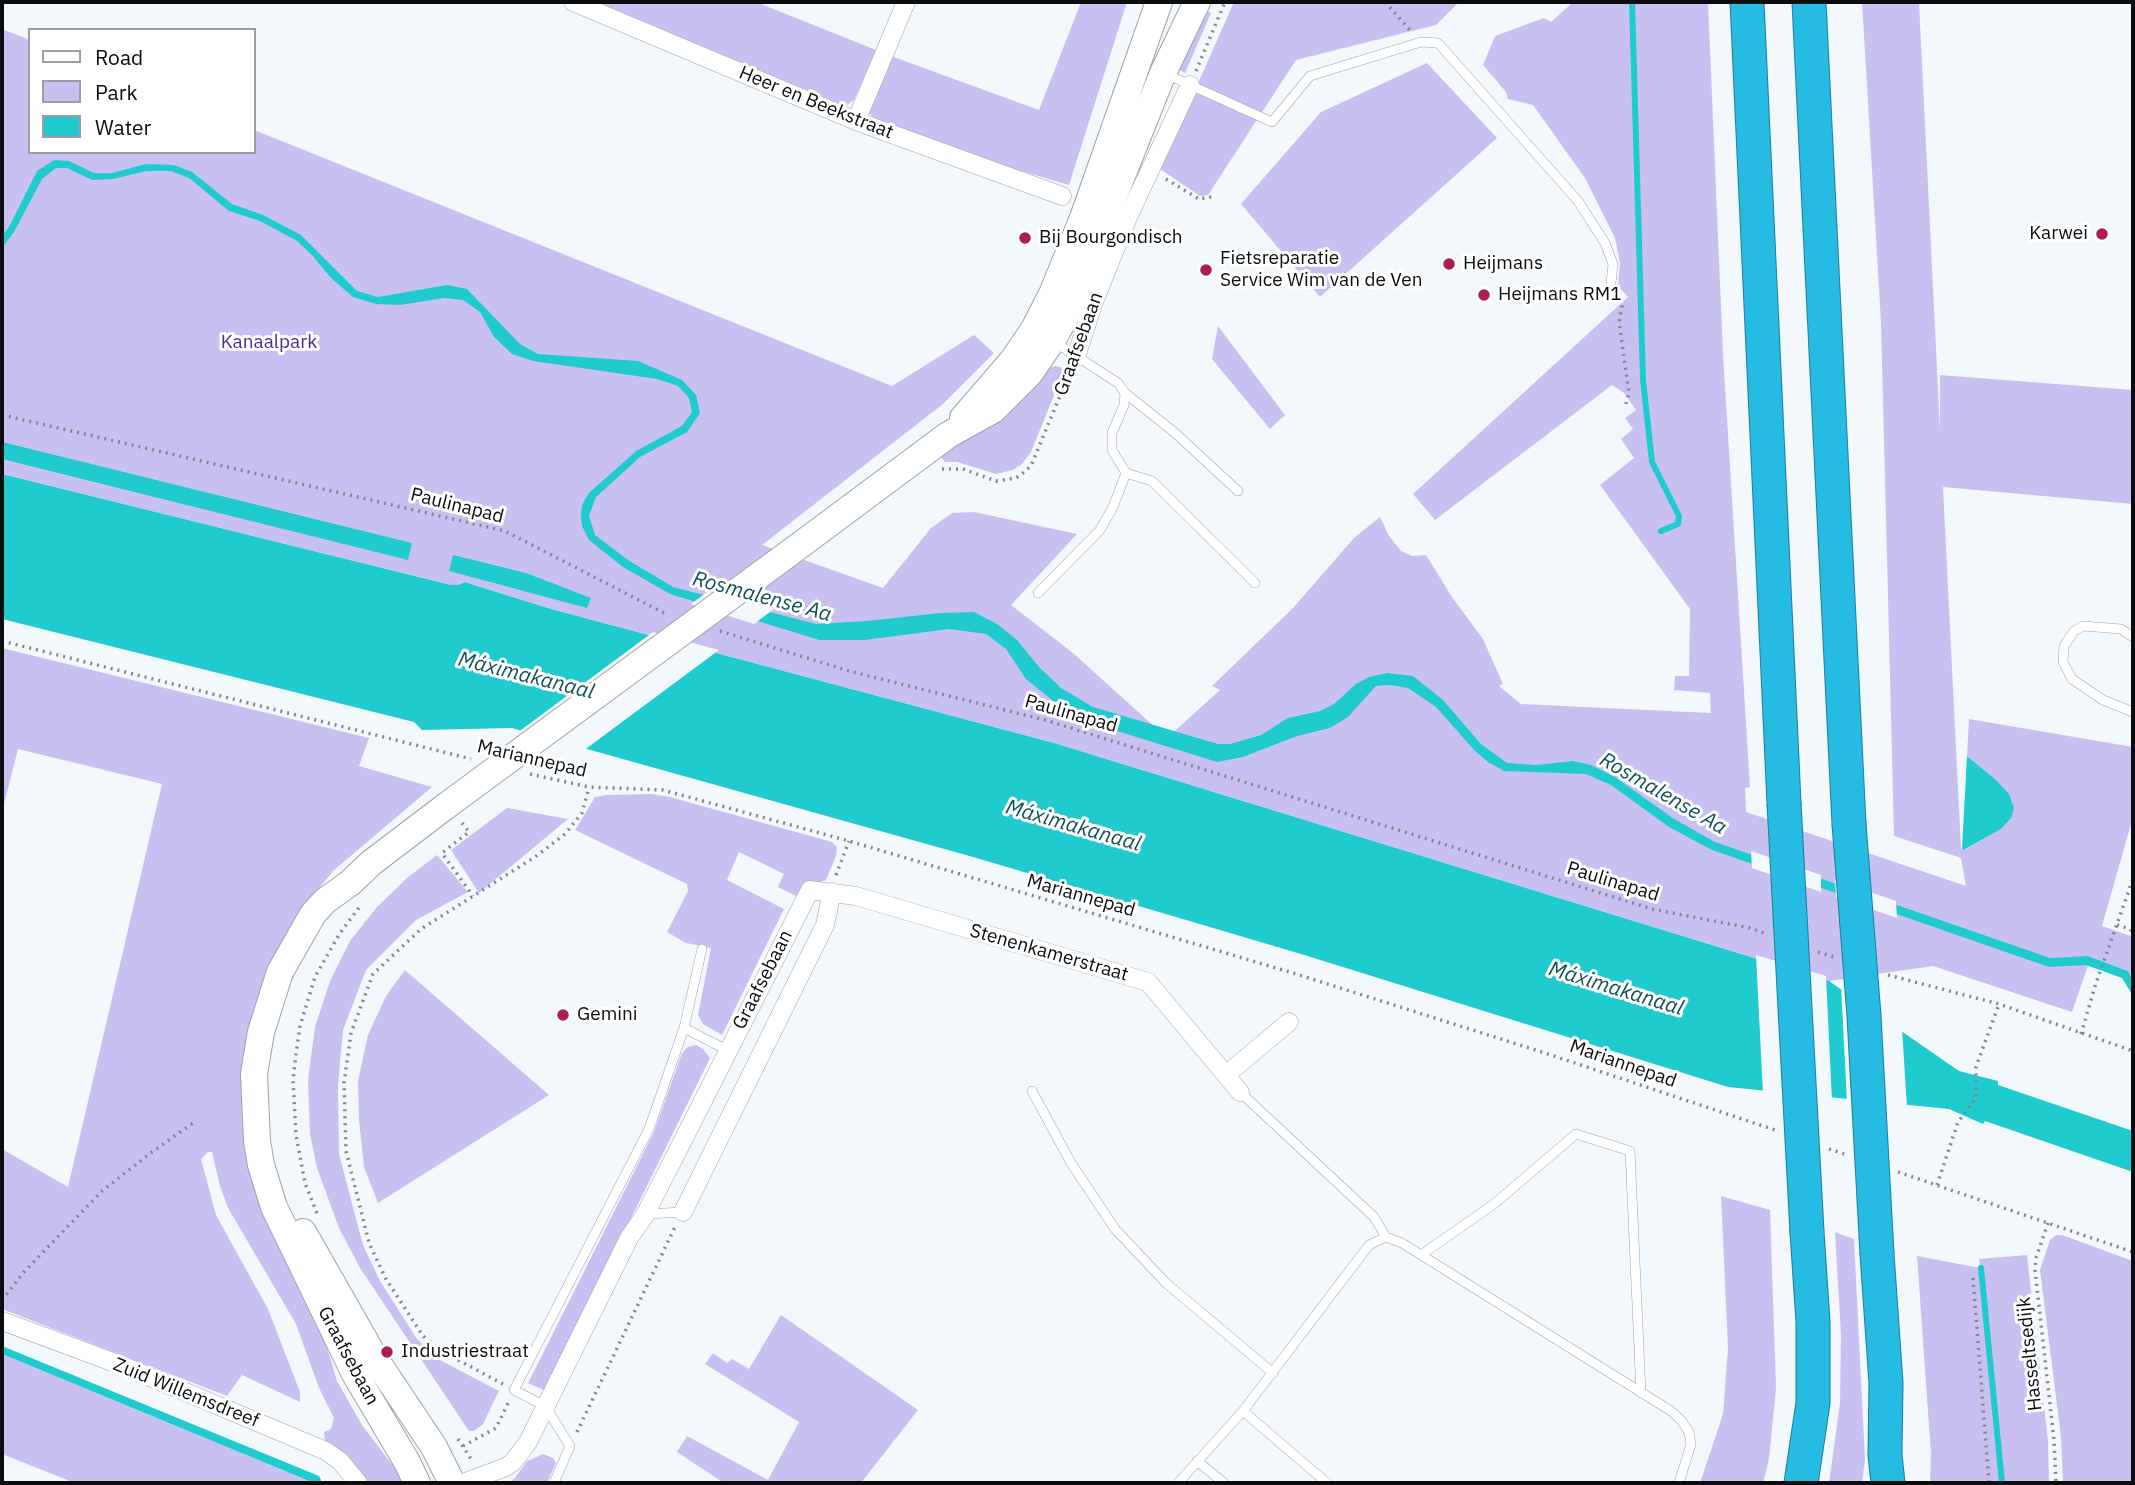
<!DOCTYPE html>
<html>
<head>
<meta charset="utf-8">
<style>
  body { margin:0 }
  #map { position:relative; width:2135px; height:1485px; overflow:hidden; background:#f3f8fc; font-family:"IBM Plex Sans",sans-serif }
  canvas { display:block }
  .frame { position:absolute; inset:0; border:4px solid #0b0c0e; pointer-events:none }
  .legend { position:absolute; left:28px; top:28px; width:228px; height:126px; box-sizing:border-box; background:#fff; border:2px solid #9d9e9f; margin:0; padding:9px 12px; list-style:none; font-size:21px; color:#0b0c0e }
  .legend li { display:flex; align-items:center; gap:14px; height:35px }
  .legend b { width:35px; border:2px solid #9d9e9f }
</style>
</head>
<body>
<div id="map">
<canvas width="2135" height="1485"></canvas>
<div class="frame"></div>
<ul class="legend">
<li><b style="height:9px;background:#fff"></b>Road</li>
<li><b style="height:19px;background:#c9c0f2"></b>Park</li>
<li><b style="height:19px;background:#20cbcf"></b>Water</li>
</ul>
</div>
<script>
const g = document.querySelector('canvas').getContext('2d');
g.lineJoin = 'round';
function fillPath(path, color) {
  g.fillStyle = color;
  g.fill(path, 'evenodd');
}
function poly(rows) {
  const path = new Path2D();
  for (const r of rows) {
    path.moveTo(r[0], r[1]);
    for (let i = 2; i < r.length; i += 2) path.lineTo(r[i], r[i + 1]);
  }
  return path;
}
function strokePath(path, color, width, dash) {
  g.strokeStyle = color;
  g.lineWidth = width;
  g.lineCap = dash ? 'butt' : 'round';
  g.setLineDash(dash || []);
  g.stroke(path);
}
function drawText(font, color, halo, rows, align = 'center') {
  g.font = font + ' "IBM Plex Sans",sans-serif';
  g.lineWidth = 6;
  g.setLineDash([]);
  g.textBaseline = 'middle';
  g.strokeStyle = halo;
  g.fillStyle = color;
  for (const [text, x, y, turn = 0] of rows) {
    g.save();
    g.translate(x, y);
    g.rotate((+turn || 0) * Math.PI / 180);
    g.textAlign = isNaN(turn) ? turn : align;
    if (halo) g.strokeText(text, 0, 0);
    g.fillText(text, 0, 0);
    g.restore();
  }
}
const green = poly([
  [597,2,756,2,876,50,854,100,847,105,842,105],
  [1081,2,1127,2,1069,185,980,159,874,118,870,114,868,108,891,56,1039,110],
  [1234,2,1459,2,1436,25,1296,60,1208,195,1200,196,1160,169],
  [1573,2,1708,2,1723,354,1750,787,1745,788,1746,812,1966,886,1961,858,1894,836,1881,322,1862,2,1919,2,1940,431,1940,375,2133,390,2133,504,1943,487,1961,849,1965,850,2001,829,1996,780,1967,756,1969,719,2133,747,2133,817,2102,926,2131,936,2133,932,2133,980,2128,971,2091,957,2072,1012,1933,966,1829,981,1054,743,551,609,466,582,458,585,451,585,2,474,2,29,30,40,30,152,254,152,254,130,892,386,974,335,994,353,943,404,762,545,883,588,931,528,952,513,974,512,1077,534,1011,605,1073,653,1167,738,1220,690,1212,686,1293,608,1354,538,1380,517,1389,536,1401,551,1412,556,1426,555,1452,597,1483,639,1503,684,1499,686,1521,704,1711,713,1710,693,1674,690,1675,676,1689,676,1690,609,1600,485,1634,458,1621,439,1633,429,1625,418,1636,410,1624,393,1612,385,1435,520,1413,494,1628,297,1618,286,1620,263,1615,238,1585,178,1533,105,1508,99,1506,92,1483,65,1495,36,1544,18,1551,22],
  [1206,10,1211,13,1185,73,1176,68],
  [1427,63,1497,138,1320,297,1241,204,1321,112],
  [1218,326,1285,415,1270,429,1212,359],
  [1055,366,1065,368,1031,452,1022,464,1013,470,996,474,957,462,945,462,941,457,1011,403,1044,370],
  [2,648,369,738,359,766,432,787,333,871,303,908,245,1071,337,1381,362,1425,397,1471,401,1469,403,1483,367,1483,342,1453,325,1444,324,1432,331,1429,334,1418,319,1388,296,1324,228,1208,220,1186,212,1152,208,1152,201,1159,216,1215,268,1309,300,1392,300,1402,242,1375,227,1396,2,1309,2,1149,68,1187,162,784,18,749,2,812],
  [652,794,670,797,832,842,837,847,836,856,826,880,802,888,796,896,778,887,784,874,739,852,727,880,784,909,722,1035,703,1024,698,1015,711,948,686,943,667,932,688,891,687,884,575,830,595,797,607,795],
  [507,808,568,819,479,893,451,850],
  [437,855,468,892,416,920,366,970,343,1030,338,1085,339,1154,363,1245,380,1281,417,1339,440,1360,499,1391,483,1424,474,1431,469,1431,360,1268,339,1228,317,1168,310,1134,308,1080,315,1027,330,981,350,941,377,907,407,878],
  [405,970,549,1095,378,1203,364,1167,359,1120,358,1081,368,1035,386,996],
  [696,1045,703,1049,710,1058,546,1391,528,1383,654,1132,682,1053,688,1047],
  [1721,1196,1770,1210,1776,1388,1769,1459,1763,1483,1700,1483,1723,1414,1728,1348],
  [1835,1232,1854,1239,1865,1459,1862,1483,1829,1483,1840,1403,1841,1335],
  [2056,1235,2062,1235,2133,1261,2133,1483,2063,1483,2061,1437,2040,1270,2050,1240],
  [2027,1255,2048,1441,2049,1483,1930,1483,1931,1454,1917,1256,1980,1268,1979,1259],
  [781,1315,918,1410,861,1483,724,1483,677,1452,687,1436,768,1480,799,1422,705,1364,713,1353,727,1363,732,1359,749,1369],
  [2,1354,314,1483,75,1483,2,1454],
  [543,1454,553,1458,556,1463,547,1483,508,1483,515,1478,527,1461]
]);
const water = poly([
  [54,160,69,161,94,173,112,173,146,164,174,165,192,172,232,204,263,215,301,235,357,291,378,297,447,285,467,289,520,344,538,354,638,361,682,380,696,395,700,413,687,432,640,457,596,497,589,516,595,535,628,560,673,587,816,624,867,621,940,613,974,612,997,624,1017,640,1039,667,1061,688,1093,707,1218,744,1230,744,1261,735,1288,718,1320,711,1334,704,1356,684,1369,677,1387,673,1413,676,1443,700,1481,744,1507,763,1536,765,1573,761,1591,765,1615,777,1674,819,1715,842,2050,958,2088,956,2128,971,2133,980,2133,996,2122,978,2086,965,2049,967,1712,850,1669,827,1611,785,1586,774,1504,771,1488,762,1475,751,1436,707,1408,688,1390,685,1376,686,1348,717,1330,728,1297,736,1243,757,1217,762,1085,721,1052,700,1026,679,1006,649,986,634,949,629,865,640,819,640,670,594,623,567,589,540,582,526,581,516,582,505,589,493,636,451,682,426,692,412,689,398,678,386,657,379,533,361,512,354,494,337,480,312,463,300,444,298,400,305,376,304,353,297,331,278,312,255,297,241,260,221,229,211,189,178,171,171,146,171,113,179,92,180,67,168,56,168,42,179,14,232,2,248,2,236,9,227,37,171],
  [2,442,412,543,408,560,2,459],
  [2,474,451,585,458,585,465,582,551,609,1054,743,1829,981,1959,1071,1998,1081,1998,1085,2133,1131,2133,1172,1985,1121,1983,1124,1949,1109,1728,1087,1301,954,973,857,512,728,422,730,414,722,2,619],
  [453,555,526,573,591,598,587,608,449,571],
  [1967,756,1996,780,2009,794,2014,808,2011,818,2001,829,1964,850,1962,849],
  [2,1346,319,1476,321,1480,320,1483,314,1483,2,1354]
]);
const pier = poly([
  [707,592,774,609,754,624,691,604],
  [653,632,719,650,583,751,517,733],
  [1751,851,1821,875,1821,892,1752,868],
  [1835,880,1896,901,1897,918,1836,897],
  [1756,955,1826,976,1832,1101,1763,1094],
  [1841,985,1902,1028,1907,1108,1847,1102]
]);
const stream = poly([
  [1632,2,1643,380,1652,462,1679,516,1678,524,1661,531],
  [1981,1268,2002,1483]
]);
const path = poly([
  [1385,2,1410,30],
  [1196,71,1225,2],
  [1166,179,1199,199,1216,196],
  [1618,293,1623,301,1619,322,1629,393,1625,407],
  [2,415,505,531,666,614],
  [942,469,963,469,996,481,1016,478,1023,473,1031,466,1069,374],
  [720,631,849,671,1045,720,1652,909,1750,928,1764,933],
  [2,641,471,759],
  [530,774,589,787,663,790,849,841,1293,973,1545,1053,1775,1130],
  [462,823,469,832,442,853,473,896],
  [836,875,849,841],
  [2117,925,2130,929,2133,933],
  [1818,952,1834,957],
  [1888,975,1999,1004,2133,1051],
  [2081,1034,2096,983,2133,879],
  [1829,1149,1844,1154],
  [1898,1172,2133,1252],
  [1937,1185,1958,1122,1976,1098,1976,1067,1999,1004],
  [317,1213,305,1183,296,1135,293,1080,296,1054,300,1026,315,977,340,933,361,905],
  [2048,1223,2036,1258,2035,1270,2054,1440,2056,1483],
  [1973,1278,1989,1483],
  [2,1300,23,1273,102,1191,152,1152,193,1123],
  [503,1384,443,1352,423,1336,386,1279,369,1243,346,1151,344,1083,351,1033,373,974,421,929,535,857,565,834,582,813,589,788],
  [577,1432,675,1227],
  [458,1439,473,1462],
  [463,1446,496,1428,509,1401]
]);
const lane = poly([
  [1166,74,1272,122,1310,76,1421,42,1438,43,1578,201,1605,243,1613,264,1611,283],
  [1125,393,1174,432,1238,491],
  [1126,473,1152,481,1255,583],
  [1038,593,1100,530,1113,507,1126,473,1112,450,1112,433,1124,405,1125,393,1118,383,1053,341],
  [2133,637,2121,629,2083,626,2074,631,2064,646,2063,662,2072,679,2103,700,2133,712],
  [684,1028,727,1050],
  [1032,1091,1071,1163,1115,1229,1166,1283,1273,1373],
  [1240,1092,1374,1217,1386,1237],
  [647,1214,683,1212],
  [1421,1255,1494,1204,1576,1134,1630,1151,1641,1393],
  [1243,1411,1327,1483],
  [1197,1461,1224,1483],
  [554,1483,570,1446,545,1406,514,1390,649,1129,684,1028,702,949],
  [1178,1483,1243,1411,1369,1245,1386,1237,1402,1243,1671,1411,1681,1420,1689,1432,1691,1444,1679,1483]
]);
const street = poly([
  [573,2,856,121,1062,196],
  [856,121,906,2],
  [1076,357,1093,304,1129,215,1190,85],
  [1226,1075,1289,1022],
  [683,1212,825,925,832,892],
  [2,1321,126,1367,326,1451,340,1461,358,1483],
  [463,1483,506,1467,513,1462,528,1442,629,1238,645,1215,810,890,856,896,1148,982,1240,1092]
]);
const secondary = poly([
  [963,418,1013,360,1034,329,1052,294,1083,218,1159,2],
  [803,543,948,435,993,410,1030,373,1052,341,1067,314,1163,73,1197,2],
  [303,1232,376,1360,434,1447,452,1483],
  [417,1483,407,1462,355,1374,274,1207,261,1165,257,1141,254,1074,261,1032,280,972,313,914,325,901,350,883,371,863,446,806]
]);
const highway = poly([
  [1747,2,1784,803],
  [1809,2,1849,824],
  [1877,1254,1886,1383,1885,1455,1888,1483],
  [1801,1483,1813,1403,1813,1322,1807,1232]
]);
const secondaryBridge = poly([
  [446,806,803,543]
]);
const highwayBridge = poly([
  [1784,803,1807,1232],
  [1849,824,1864,1016,1877,1254]
]);
const markers = [
  [2102,234,7,"#ad1d53"],
  [1025,238,7,"#ad1d53"],
  [1449,264,7,"#ad1d53"],
  [1206,270,7,"#ad1d53"],
  [1484,295,7,"#ad1d53"],
  [563,1015,7,"#ad1d53"],
  [387,1352,7,"#ad1d53"]
];
const streetNames = [
  ["Heer en Beekstraat",816,103,22],
  ["Graafsebaan",1079,344,-70],
  ["Paulinapad",457,506,14],
  ["Paulinapad",1071,714,16],
  ["Mariannepad",532,759,13],
  ["Paulinapad",1613,882,17],
  ["Mariannepad",1081,896,16],
  ["Stenenkamerstraat",1049,953,16],
  ["Graafsebaan",763,980,-63],
  ["Mariannepad",1623,1064,19],
  ["Hasseltsedijk",2030,1354,-96],
  ["Graafsebaan",348,1356,62],
  ["Zuid Willemsdreef",186,1393,22]
];
const poiNames = [
  ["Karwei",2088,234,"right"],
  ["Bij Bourgondisch",1039,238],
  ["Fietsreparatie",1220,259],
  ["Service Wim van de Ven",1220,281],
  ["Heijmans",1463,264],
  ["Heijmans RM1",1498,295],
  ["Gemini",577,1015],
  ["Industriestraat",401,1352]
];
const parkNames = [
  ["Kanaalpark",269,343]
];
const waterNames = [
  ["Rosmalense Aa",762,597,15],
  ["Máximakanaal",526,676,14],
  ["Rosmalense Aa",1663,794,30],
  ["Máximakanaal",1073,826,16],
  ["Máximakanaal",1616,989,17]
];
fillPath(green, '#c9c0f2');
fillPath(water, '#20cbcf');
fillPath(pier, '#f3f8fc');
strokePath(stream, '#20cbcf', 6);
strokePath(lane, '#9fa3a7', 10);
strokePath(street, '#9fa3a7', 19);
strokePath(secondary, '#9fa3a7', 28);
strokePath(highway, '#1d7e98', 35);
strokePath(path, '#84878a', 3.5, [2, 5]);
strokePath(lane, '#fff', 9);
strokePath(street, '#fff', 18);
strokePath(secondary, '#fff', 26);
strokePath(highway, '#26bbe2', 33);
strokePath(secondaryBridge, '#9fa3a7', 28, []);
strokePath(highwayBridge, '#1d7e98', 35, []);
strokePath(secondaryBridge, '#fff', 26);
strokePath(highwayBridge, '#26bbe2', 33);
for (const [x, y, r, color] of markers) {
  const dot = new Path2D();
  dot.arc(x, y, r, 0, 2 * Math.PI);
  g.fillStyle = color;
  g.fill(dot);
  strokePath(dot, '#fff', 2.5);
}
drawText('19px', '#0b0c0e', '#fff', streetNames);
drawText('19px', '#0b0c0e', '#fff', poiNames, 'left');
drawText('19px', '#4d2c90', '#fff', parkNames);
drawText('italic 21px', '#105254', '#fff', waterNames);
</script>
</body>
</html>
